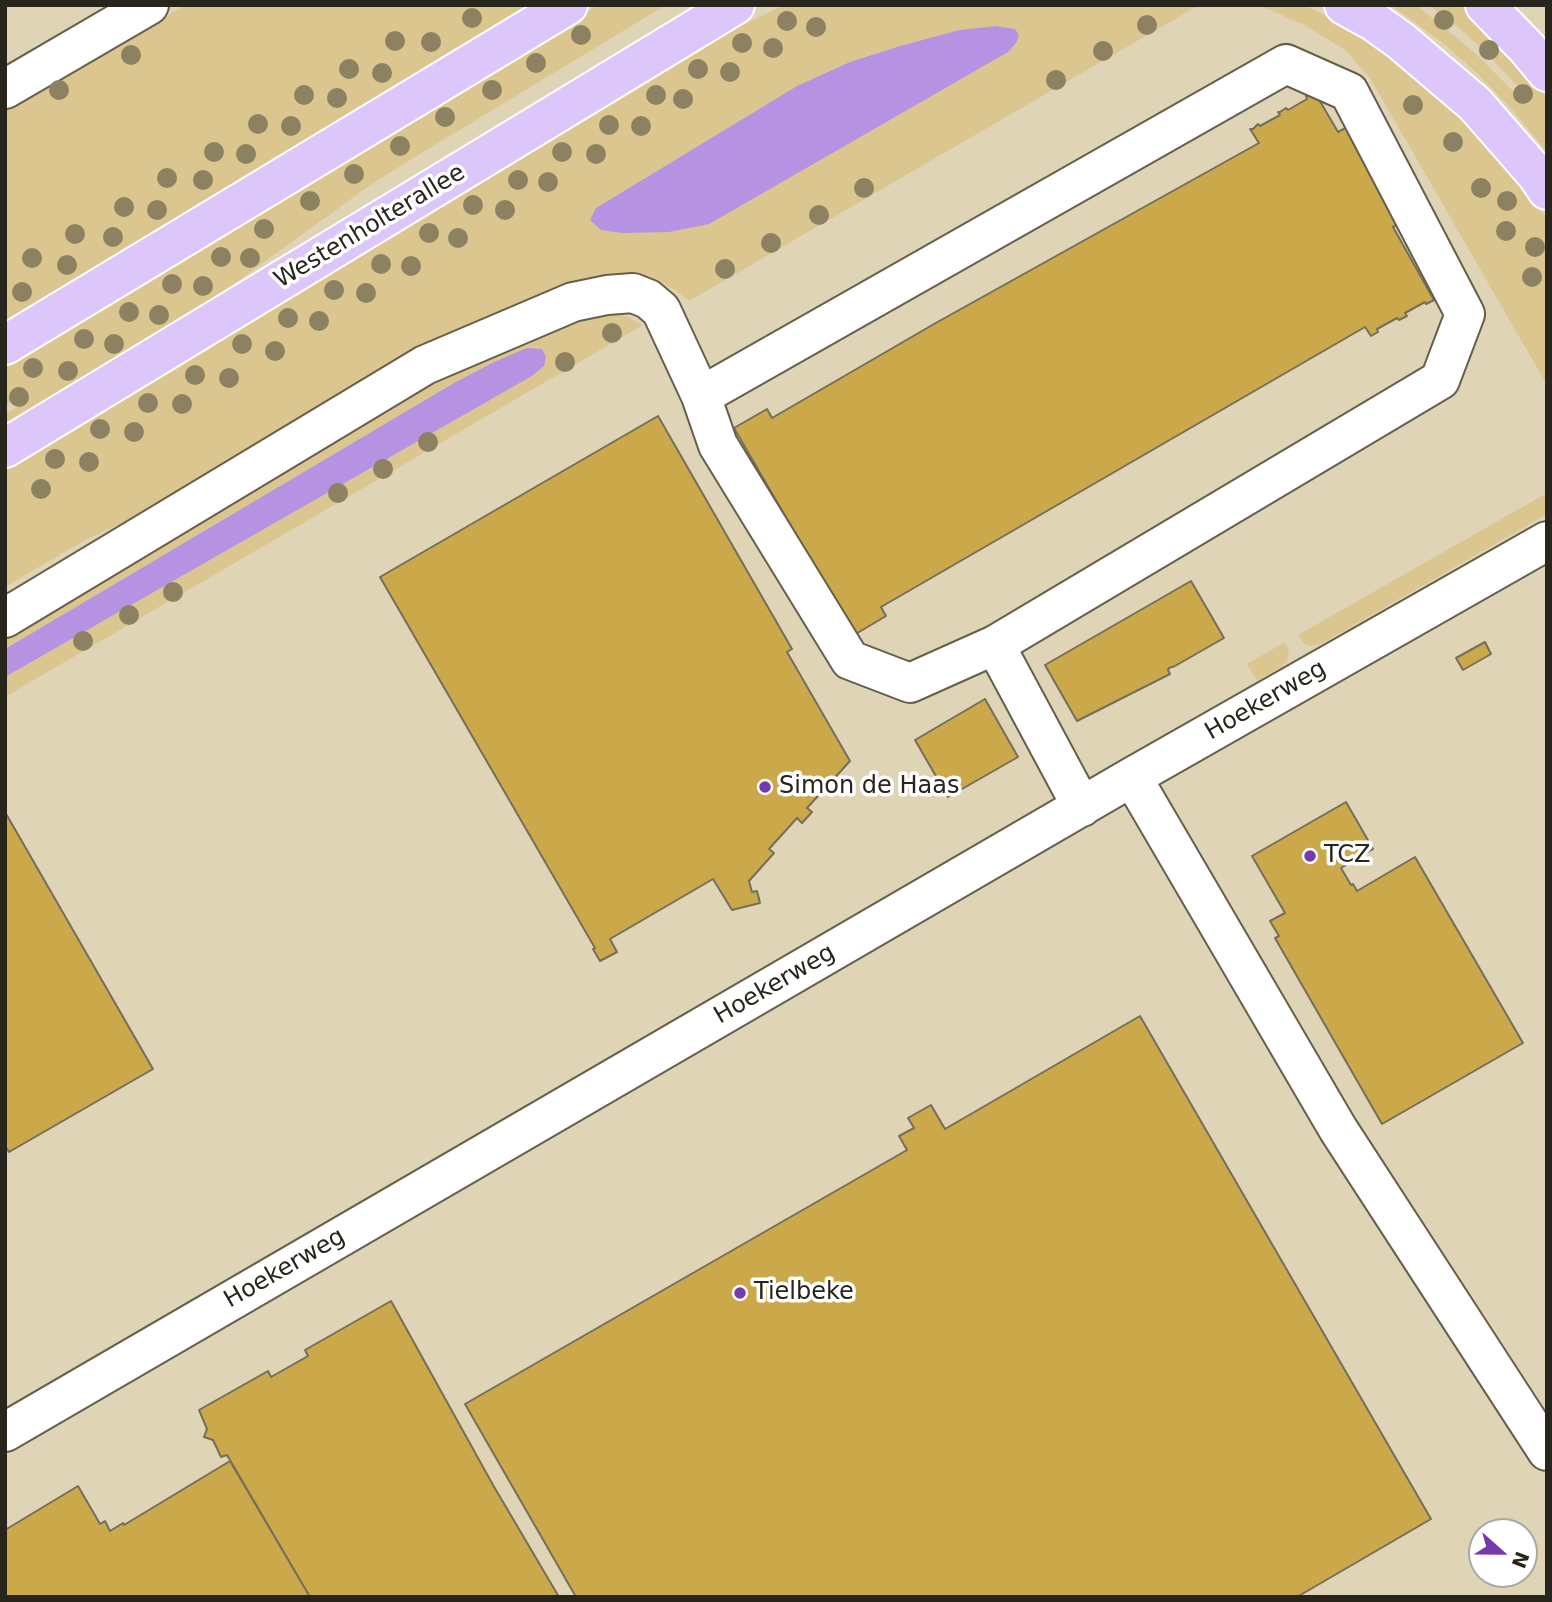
<!DOCTYPE html>
<html>
<head>
<meta charset="utf-8">
<style>
  body { margin:0 }
  #map { position:relative; width:1552px; height:1602px; overflow:hidden; background:#e8e0c9; font-family:"DejaVu Sans",sans-serif }
  canvas { display:block }
  .frame { position:absolute; inset:0; border:7px solid #28251c; pointer-events:none }
  .north { position:absolute; left:1468px; top:1518px; width:70px; height:70px; box-sizing:border-box; background:#fff; border:2px solid #a9a8a4; border-radius:50%; rotate:111deg; font-size:19px; font-weight:700; line-height:28px; text-align:center; color:#28251c }
  .north::after { content:''; display:block; margin:auto; width:24px; height:32px; background:#7639ae; clip-path:polygon(50% 0,100% 100%,50% 72%,0 100%) }
</style>
</head>
<body>
<div id="map">
<canvas width="1552" height="1602"></canvas>
<div class="frame"></div>
<div class="north">N</div>
</div>
<script>
const g = document.querySelector('canvas').getContext('2d');
g.lineJoin = 'round';
function fillPath(path, color) {
  g.fillStyle = color;
  g.fill(path, 'evenodd');
}
function poly(rows) {
  const path = new Path2D();
  for (const r of rows) {
    path.moveTo(r[0], r[1]);
    for (let i = 2; i < r.length; i += 2) path.lineTo(r[i], r[i + 1]);
  }
  return path;
}
function strokePath(path, color, width, dash) {
  g.strokeStyle = color;
  g.lineWidth = width;
  g.lineCap = dash ? 'butt' : 'round';
  g.setLineDash(dash || []);
  g.stroke(path);
}
function drawText(font, color, halo, rows, align = 'center') {
  g.font = font + ' "DejaVu Sans",sans-serif';
  g.lineWidth = 7;
  g.setLineDash([]);
  g.textBaseline = 'middle';
  g.strokeStyle = halo;
  g.fillStyle = color;
  for (const [text, x, y, turn = 0] of rows) {
    g.save();
    g.translate(x, y);
    g.rotate((+turn || 0) * Math.PI / 180);
    g.textAlign = isNaN(turn) ? turn : align;
    if (halo) g.strokeText(text, 0, 0);
    g.fillText(text, 0, 0);
    g.restore();
  }
}
const built = poly([
  [5,5,1547,5,1547,1597,5,1597],
  [1482,1532,1524,1532,1524,1574,1482,1574]
]);
const green = poly([
  [186,5,527,5,5,321,5,110],
  [598,5,666,5,400,166,369,186,220,294,5,426,5,414,28,400,24,394,5,405,5,364],
  [784,5,1199,5,689,301,675,290,664,284,637,274,615,275,601,278,155,508,87,539,5,587,5,471,732,30],
  [996,26,596,208,797,86,850,62,900,46,959,30],
  [1259,5,1305,5,1336,21,1375,45,1412,71,1479,132,1537,204,1547,219,1547,385,1370,78,1344,49,1304,25],
  [1391,5,1416,5,1474,52,1525,103,1529,98,1479,46,1455,25,1429,5,1460,5,1487,29,1520,65,1547,98,1547,152,1510,107,1478,74,1443,43],
  [612,312,628,317,643,325,8,695,5,691,5,677,532,376,544,366,454,383,5,649,5,630,320,439,568,314],
  [1547,493,1547,514,1321,644,1310,646,1304,643,1298,635],
  [1285,642,1289,652,1287,661,1281,667,1257,681,1247,664]
]);
const water = poly([
  [996,26,1015,29,1019,35,1016,43,1008,52,709,224,669,232,622,233,601,230,590,220,596,208,797,86,850,62,900,46,959,30],
  [527,348,542,349,546,357,544,366,532,376,5,677,5,649,454,383,494,362]
]);
const building = poly([
  [1314,91,1338,132,1353,124,1404,221,1393,227,1434,300,1426,304,1425,302,1405,313,1407,316,1399,320,1397,318,1377,329,1378,332,1371,336,1365,327,881,607,886,616,854,635,734,428,767,409,772,418,934,324,1259,143,1250,129,1253,129,1258,124,1260,126,1280,115,1278,112,1280,112,1286,108,1288,110,1307,99,1306,96,1313,93,1314,91],
  [658,416,792,649,787,652,850,761,807,808,812,812,802,823,797,818,769,849,774,853,749,881,752,892,757,891,760,903,732,910,713,879,610,939,617,952,600,961,593,949,595,948,380,577,658,416],
  [1191,581,1224,638,1175,666,1169,668,1168,670,1170,674,1077,721,1045,665,1191,581],
  [1485,642,1491,654,1463,670,1456,658,1485,642],
  [985,699,1018,757,948,797,915,740,985,699],
  [1346,802,1373,849,1341,868,1351,885,1353,884,1357,891,1415,857,1523,1043,1382,1124,1275,938,1279,936,1270,921,1285,913,1252,856,1346,802],
  [5,812,153,1069,9,1152,5,1146,5,812],
  [1140,1016,1431,1519,1297,1597,576,1597,465,1404,907,1150,899,1136,914,1128,908,1118,931,1105,945,1129,1140,1016],
  [391,1301,493,1485,559,1597,310,1597,227,1455,221,1457,213,1440,204,1437,207,1429,199,1410,268,1371,271,1377,308,1356,305,1350,391,1301],
  [230,1461,310,1597,5,1597,5,1530,78,1486,100,1524,105,1521,110,1531,123,1523,124,1525,230,1461]
]);
const minor = poly([
  [5,89,149,5],
  [701,396,1286,64,1349,92,1465,314,1440,380,995,645],
  [5,618,425,365,573,302,607,295,633,293,648,299,661,310,701,396,718,445,850,660,910,683,995,645,1082,807],
  [1132,777,1338,1129,1547,1451],
  [5,1432,1132,777,1547,541]
]);
const major = poly([
  [1344,5,1373,21,1401,41,1475,104,1537,175,1547,190],
  [1485,5,1527,48,1547,72],
  [5,345,568,5],
  [5,448,735,5]
]);
const trees = [
  [472,18],
  [1444,20],
  [787,21],
  [1147,25],
  [816,27],
  [581,35],
  [395,41],
  [431,42],
  [742,43],
  [773,48],
  [1489,50],
  [1103,51],
  [131,55],
  [536,63],
  [349,69],
  [698,69],
  [730,72],
  [382,73],
  [1056,80],
  [59,90],
  [492,90],
  [1523,94],
  [304,95],
  [656,95],
  [337,98],
  [683,99],
  [1413,105],
  [445,117],
  [258,124],
  [609,125],
  [291,126],
  [641,126],
  [1453,142],
  [400,146],
  [214,152],
  [562,152],
  [246,154],
  [596,154],
  [354,174],
  [167,178],
  [203,180],
  [518,180],
  [548,182],
  [864,188],
  [1481,188],
  [310,201],
  [1507,201],
  [473,205],
  [124,207],
  [157,210],
  [505,210],
  [819,215],
  [264,229],
  [1506,231],
  [429,233],
  [75,234],
  [113,237],
  [458,238],
  [771,243],
  [1535,247],
  [221,257],
  [32,258],
  [250,258],
  [381,264],
  [67,265],
  [411,266],
  [725,269],
  [1532,277],
  [172,284],
  [203,286],
  [334,290],
  [22,292],
  [366,293],
  [129,312],
  [159,315],
  [288,318],
  [319,321],
  [612,333],
  [84,339],
  [114,344],
  [242,344],
  [275,351],
  [565,362],
  [33,368],
  [68,371],
  [195,375],
  [229,378],
  [19,397],
  [148,403],
  [182,404],
  [100,429],
  [134,432],
  [428,442],
  [55,459],
  [89,462],
  [383,469],
  [41,489],
  [338,493],
  [173,592],
  [129,615],
  [83,641]
];
const markers = [
  [765,787,7,"#7639ae"],
  [1310,856,7,"#7639ae"],
  [740,1293,7,"#7639ae"]
];
const streetNames = [
  ["Westenholterallee",370,227,-31],
  ["Hoekerweg",1266,701,-30],
  ["Hoekerweg",775,985,-30],
  ["Hoekerweg",285,1269,-30]
];
const poiNames = [
  ["Simon de Haas",779,787],
  ["TCZ",1324,856],
  ["Tielbeke",754,1293]
];
fillPath(built, '#e0d4b7');
fillPath(green, '#dbc690');
fillPath(water, '#b692e2');
fillPath(building, '#cba94b');
strokePath(building, '#756e5a', 2);
strokePath(minor, '#665f4b', 42);
strokePath(major, '#fff', 42);
strokePath(minor, '#fff', 38);
strokePath(major, '#ddc6f9', 38);
g.fillStyle = '#8c8160';
for (const [x, y] of trees) {
  g.beginPath();
  g.arc(x, y, 10, 0, 2 * Math.PI);
  g.fill();
}
for (const [x, y, r, color] of markers) {
  const dot = new Path2D();
  dot.arc(x, y, r, 0, 2 * Math.PI);
  g.fillStyle = color;
  g.fill(dot);
  strokePath(dot, '#fff', 2.5);
}
drawText('24px', '#28251c', '#fff', streetNames);
drawText('24px', '#28251c', '#fff', poiNames, 'left');
</script>
</body>
</html>
